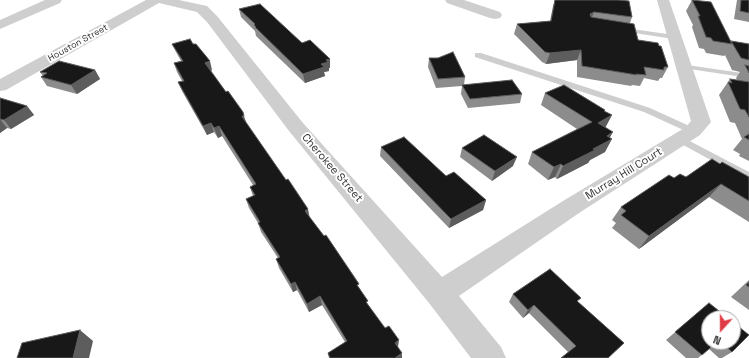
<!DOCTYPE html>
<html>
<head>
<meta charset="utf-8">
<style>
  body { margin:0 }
  #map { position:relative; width:749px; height:358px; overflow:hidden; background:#fff; font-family:"Space Grotesk",sans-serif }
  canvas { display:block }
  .north { position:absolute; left:701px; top:310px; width:40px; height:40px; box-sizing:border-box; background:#fff; border:1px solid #adadad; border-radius:50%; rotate:201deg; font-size:11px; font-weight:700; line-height:16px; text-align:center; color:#313131 }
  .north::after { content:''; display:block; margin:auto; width:14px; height:18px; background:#e03a44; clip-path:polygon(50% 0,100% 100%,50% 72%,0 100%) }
</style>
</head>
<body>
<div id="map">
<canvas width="749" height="358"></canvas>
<div class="north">N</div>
</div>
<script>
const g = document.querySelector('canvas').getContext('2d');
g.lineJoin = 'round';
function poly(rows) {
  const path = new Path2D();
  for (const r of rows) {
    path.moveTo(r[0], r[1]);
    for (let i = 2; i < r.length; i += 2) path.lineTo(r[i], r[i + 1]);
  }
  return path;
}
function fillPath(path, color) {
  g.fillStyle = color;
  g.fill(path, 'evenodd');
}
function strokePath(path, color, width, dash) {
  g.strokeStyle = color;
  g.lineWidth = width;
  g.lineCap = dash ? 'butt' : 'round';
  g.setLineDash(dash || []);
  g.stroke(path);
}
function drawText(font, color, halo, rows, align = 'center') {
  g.font = font + ' "Space Grotesk",sans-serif';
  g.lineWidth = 4;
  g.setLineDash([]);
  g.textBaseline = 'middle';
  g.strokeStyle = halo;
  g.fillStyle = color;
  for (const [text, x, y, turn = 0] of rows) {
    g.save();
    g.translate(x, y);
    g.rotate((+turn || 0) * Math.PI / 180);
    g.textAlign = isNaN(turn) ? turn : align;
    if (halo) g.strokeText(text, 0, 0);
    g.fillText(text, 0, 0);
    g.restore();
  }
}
const service = poly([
  [618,27,674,35,678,37,674,39,621,31,617,29,618,27],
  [475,53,481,53,650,108,696,129,698,131,696,133,690,133,644,112,475,57,475,53],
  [680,64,749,74,749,78,683,68,679,66,680,64],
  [680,136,749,172,749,181,676,141,675,139,676,137,680,136]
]);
const minor = poly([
  [45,0,62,0,60,3,0,29,0,20,45,0],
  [146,0,179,0,207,6,217,16,303,123,442,277,563,201,686,127,691,121,657,0,669,0,711,122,700,135,579,213,459,296,501,347,506,358,471,358,429,303,289,131,207,22,197,12,159,3,6,90,0,91,0,79,146,0],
  [445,0,464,0,500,12,502,15,500,18,495,19,490,18,447,3,445,0]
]);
const wall = poly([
  [555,0,619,0,632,17,630,23,638,40,668,67,662,78,660,78,658,81,644,78,640,86,632,85,631,86,577,77,577,60,546,64,542,62,514,34,517,24,550,21,553,6],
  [692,0,731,42,731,41,749,44,749,161,739,156,740,154,733,150,742,139,735,123,730,122,719,95,730,79,737,80,736,78,740,72,732,70,725,55,724,56,706,53,704,49,699,48,692,27,693,25,686,11],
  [737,0,749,0,749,22,734,19],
  [239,9,302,43,330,59,330,68,329,68,329,71,324,72,325,76,305,83,256,36,255,31,241,17],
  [172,44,212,70,211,71,246,123,310,218,360,289,368,305,398,347,402,358,329,358,328,353,345,342,322,305,309,312,297,290,293,292,279,268,276,259,278,258,261,232,258,223,249,208,246,199,253,196,250,187,253,185,222,136,218,138,214,132,207,135,182,91,178,82,182,81,177,72,174,63,181,61,176,52],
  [429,58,465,77,464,85,522,94,520,103,468,108,461,94,462,86,436,88,428,67],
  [95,70,100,79,77,94,47,86,41,77,43,76,40,72],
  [545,93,605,110,604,111,612,115,605,128,610,138,605,152,590,160,588,163,557,179,555,177,548,180,528,164,532,152,577,129,541,105],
  [0,98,27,106,34,115,11,129,7,128,0,133],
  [381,147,446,176,486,200,483,210,449,228,380,156],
  [462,148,513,166,492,181,460,157],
  [720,164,749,177,749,222,709,197,639,249,612,228,616,223,612,220,621,207,674,178,686,177],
  [749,280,749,310,731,297],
  [513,294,578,302,624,343,568,352,529,313,523,318,509,302],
  [709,303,709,342,733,342,732,352,722,358,719,358,709,349,698,358,686,358,666,340]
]);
const shadedWall = poly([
  [594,12,590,22,590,14],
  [581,50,577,60,546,64,550,53],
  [330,59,330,68,329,68,329,71,324,72,325,76,305,83,303,74,321,64,326,60],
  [210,61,212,70,208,72,205,63],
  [95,70,100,79,77,94,71,85],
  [27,106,34,115,11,129,4,120],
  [605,110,599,122,612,115,605,128,597,123,604,111],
  [242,116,244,116,247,125,245,126],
  [0,119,7,128,0,133],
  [211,123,214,132,207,135,203,126],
  [219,126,222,136,218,138,214,128],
  [613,132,608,141,612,139,605,152,590,160,588,163,557,179,563,166,593,149,607,136],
  [517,157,513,166,492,181,495,171],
  [561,164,555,177,548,180,554,167],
  [721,184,709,197,639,249,649,236],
  [486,200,483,210,449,228,451,219],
  [308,209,310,219,305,211],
  [295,282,297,290,293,292,291,284],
  [320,296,322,305,309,312,307,304],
  [534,305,529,313,523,318,528,310],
  [80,330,93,341,89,358,73,358],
  [399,340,398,347,395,343],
  [402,353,402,358,395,358]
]);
const building = poly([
  [555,0,619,0,629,1,632,17,594,12,590,14,591,17,634,24,638,40,658,43,659,46,661,46,668,67,664,67,664,70,644,67,646,75,636,74,637,75,582,66,581,50,550,53,545,52,517,24,551,21,555,0],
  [692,0,711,2,732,44,713,41,711,38,706,37,698,16,700,16,692,0],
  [741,0,749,0,749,13,740,11,741,0],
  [260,4,302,43,310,40,330,59,326,60,328,62,321,64,324,67,303,74,255,27,256,27,254,25,255,24,239,9,260,4],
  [190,39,193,44,196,44,210,61,205,63,226,92,228,91,243,112,244,116,242,116,243,118,286,180,288,179,308,209,305,211,324,236,326,235,359,284,357,285,368,301,366,302,385,328,389,326,399,340,395,343,402,353,395,358,330,358,328,353,347,341,320,296,307,304,295,282,291,284,276,259,280,257,258,223,260,222,246,199,255,195,250,187,256,184,219,126,214,128,211,123,203,126,178,82,184,81,174,63,183,61,172,44,190,39],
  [731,41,749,44,749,60,741,58,731,41],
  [453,52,465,77,438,79,429,58,438,58,453,52],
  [59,61,95,70,71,85,41,77,47,73,40,72,59,61],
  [745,65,749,66,749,73,745,65],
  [730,79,749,82,749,117,745,110,740,109,728,82,732,83,730,79],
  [512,80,522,94,470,99,462,85,512,80],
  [564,85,605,110,604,111,612,115,598,123,613,132,607,136,612,139,593,149,595,150,563,166,561,164,554,167,532,152,592,122,545,93,564,85],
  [0,98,27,106,4,120,0,119,0,98],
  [749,134,749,140,744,137,749,134],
  [484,135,517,157,495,171,462,148,484,135],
  [404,137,446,176,454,172,486,200,451,219,381,147,404,137],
  [712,159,720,164,722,162,749,177,749,201,721,184,649,236,621,215,626,211,621,207,669,175,674,178,680,174,686,177,712,159],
  [550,269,581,298,577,301,624,343,608,358,561,358,576,346,534,305,528,310,513,294,550,269],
  [749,282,749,287,746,285,749,282],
  [709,303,728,318,709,318,709,342,717,342,702,355,675,332,709,303],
  [733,322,749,335,732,352,721,342,733,342,733,322],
  [80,330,73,358,17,358,22,343,80,330]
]);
const farStreetnames = [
  ["Houston Street",78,43,-29]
];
const streetNames = [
  ["Cherokee Street",332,168,49],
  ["Murray Hill Court",624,174,-32]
];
fillPath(service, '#cecece');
fillPath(minor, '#cecece');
fillPath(wall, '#8c8c8c');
fillPath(shadedWall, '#5d5d5d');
fillPath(building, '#181818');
strokePath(building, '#5d5d5d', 1);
drawText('9px', '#313131', '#fff', farStreetnames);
drawText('11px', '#313131', '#fff', streetNames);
</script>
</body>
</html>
